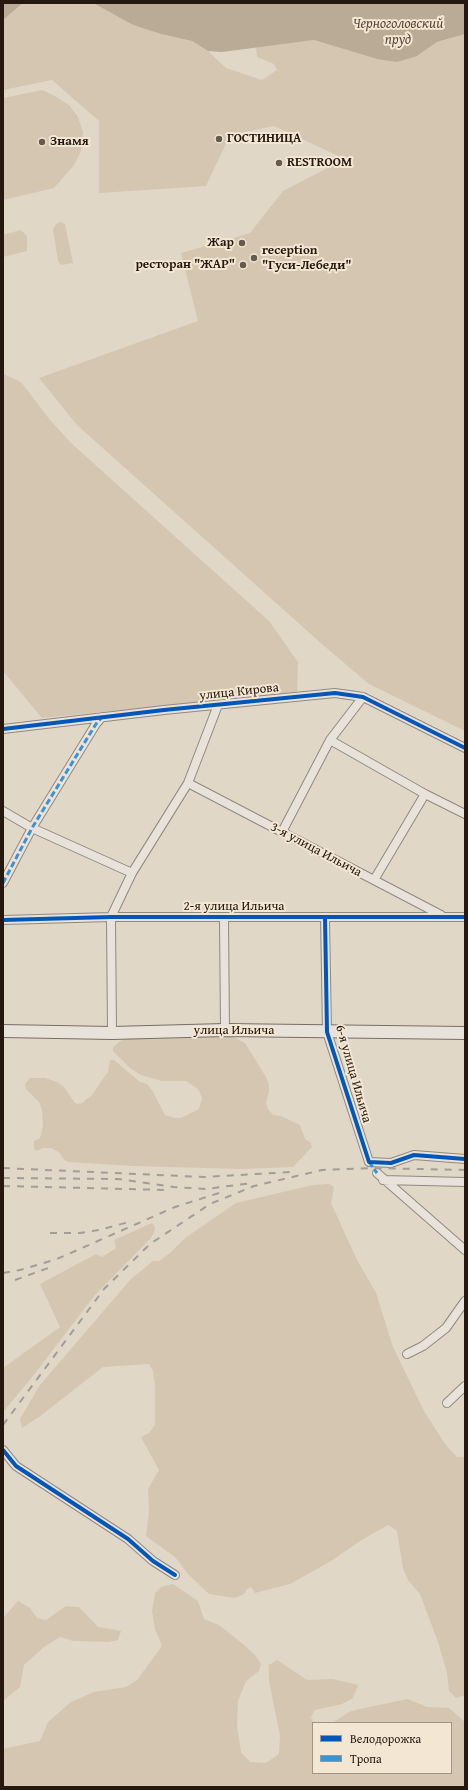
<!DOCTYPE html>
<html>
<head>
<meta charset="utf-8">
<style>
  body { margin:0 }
  #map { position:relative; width:468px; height:1790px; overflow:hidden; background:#e1d7c7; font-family:"Gentium Book Plus",serif }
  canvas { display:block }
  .frame { position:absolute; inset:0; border:4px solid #26180f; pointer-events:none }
  .legend { position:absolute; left:312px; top:1722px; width:140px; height:52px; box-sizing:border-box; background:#f3e7d3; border:1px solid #a19485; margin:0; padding:5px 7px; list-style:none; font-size:12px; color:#26180f }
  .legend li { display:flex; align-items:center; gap:8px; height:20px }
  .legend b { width:20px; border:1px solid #a19485 }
</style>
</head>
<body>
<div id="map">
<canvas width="468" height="1790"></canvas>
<div class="frame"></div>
<ul class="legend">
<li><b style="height:5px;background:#0057b8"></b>Велодорожка</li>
<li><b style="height:5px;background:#3b93d2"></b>Тропа</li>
</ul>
</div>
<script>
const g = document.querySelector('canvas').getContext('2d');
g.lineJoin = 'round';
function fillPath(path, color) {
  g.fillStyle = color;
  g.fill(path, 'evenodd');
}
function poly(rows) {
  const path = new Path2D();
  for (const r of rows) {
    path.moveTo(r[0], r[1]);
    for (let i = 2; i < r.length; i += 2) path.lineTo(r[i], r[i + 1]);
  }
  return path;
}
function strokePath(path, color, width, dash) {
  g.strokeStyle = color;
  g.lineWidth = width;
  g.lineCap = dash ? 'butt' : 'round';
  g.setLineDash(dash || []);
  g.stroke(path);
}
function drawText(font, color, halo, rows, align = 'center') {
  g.font = font + ' "Gentium Book Plus",serif';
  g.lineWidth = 4;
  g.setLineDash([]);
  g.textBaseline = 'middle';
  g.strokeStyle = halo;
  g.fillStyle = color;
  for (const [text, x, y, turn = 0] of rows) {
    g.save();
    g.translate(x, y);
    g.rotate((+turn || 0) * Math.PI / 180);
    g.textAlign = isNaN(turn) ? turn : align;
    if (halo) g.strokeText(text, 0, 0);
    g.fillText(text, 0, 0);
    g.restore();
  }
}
const green = poly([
  [23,3,93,3,133,25,161,34,192,41,208,51,226,68,262,80,277,70,274,64,257,57,256,47,314,40,377,59,386,59,417,56,437,42,465,34,465,731,369,684,323,645,77,425,39,378,198,321,181,253,250,233,283,191,345,159,274,126,230,135,206,186,99,193,99,121,52,80,3,90,3,20],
  [42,90,55,96,69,105,78,117,83,132,81,151,74,165,54,188,3,200,3,98],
  [60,222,65,224,73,263,61,265,58,261,53,229,56,224],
  [21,230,27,236,27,251,3,257,3,235],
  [3,374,21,382,50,420,71,443,269,621,298,662,297,692,42,718,3,671],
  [231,1036,245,1043,266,1077,269,1085,269,1092,266,1102,268,1109,273,1115,281,1116,300,1125,305,1139,310,1142,312,1147,293,1167,241,1169,133,1166,69,1162,64,1160,60,1153,51,1148,43,1148,37,1151,34,1149,34,1141,40,1138,43,1127,42,1110,39,1102,26,1089,25,1084,30,1078,45,1078,57,1082,64,1087,74,1102,77,1104,82,1103,92,1095,105,1076,108,1072,110,1060,114,1060,140,1082,147,1084,153,1092,165,1115,174,1118,181,1118,199,1109,202,1098,198,1089,186,1081,162,1081,141,1075,130,1068,113,1051,113,1047,122,1040,134,1038],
  [329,1184,334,1187,331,1203,356,1258,376,1293,393,1347,424,1411,445,1444,457,1457,465,1457,465,1695,456,1698,449,1691,447,1673,438,1642,420,1594,408,1580,403,1568,397,1531,388,1525,360,1541,331,1561,290,1584,255,1593,251,1587,247,1589,244,1594,235,1598,209,1594,188,1574,175,1557,146,1536,149,1511,148,1489,159,1470,141,1437,149,1433,155,1425,155,1385,153,1371,149,1364,103,1367,39,1417,22,1428,20,1419,40,1385,131,1279,153,1261,159,1261,170,1253,185,1238,236,1203,313,1185],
  [152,1223,155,1227,154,1233,150,1239,95,1295,33,1376,3,1412,3,1368,60,1327,40,1284,96,1254,102,1257,116,1248,114,1240],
  [173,1584,198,1601,204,1619,219,1625,243,1644,256,1656,261,1664,259,1671,246,1681,238,1701,237,1726,241,1752,250,1762,266,1763,279,1754,280,1736,269,1681,269,1665,277,1660,307,1680,333,1679,358,1685,353,1698,342,1704,315,1710,311,1717,313,1723,313,1773,451,1773,451,1723,332,1723,351,1711,407,1699,427,1707,449,1708,465,1722,465,1786,3,1787,3,1749,40,1741,48,1722,71,1702,94,1692,126,1687,137,1680,162,1646,155,1629,152,1611,155,1593,161,1587],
  [18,1601,30,1608,37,1618,46,1620,66,1606,79,1607,98,1627,121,1631,118,1640,108,1642,73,1641,60,1637,44,1647,24,1665,20,1687,3,1701,3,1618]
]);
const water = poly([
  [3,3,23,3,3,20],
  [93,3,465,3,465,34,437,42,417,56,397,62,377,59,314,40,222,52,208,51,192,41,161,34,133,25]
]);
const street = poly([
  [3,729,164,710,335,693,363,697,465,748],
  [330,740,425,794,465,814],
  [188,783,441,915],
  [3,811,32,828,132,873],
  [282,832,330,740,363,697],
  [374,880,425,794],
  [3,883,32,828,96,724,102,717],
  [325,917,327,1032,369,1162,391,1163,414,1155,465,1159],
  [224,918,225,1030],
  [3,920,111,917,465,917],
  [112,1033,111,917,132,873,188,783,218,705],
  [377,1173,465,1250],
  [383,1180,465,1182],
  [407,1354,423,1346,446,1328,465,1301],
  [447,1403,465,1386],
  [3,1450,16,1466,128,1539,153,1561,175,1575]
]);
const secondary = poly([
  [3,1031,112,1033,225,1030,465,1033]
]);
const rail = poly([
  [3,1168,204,1177,291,1172],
  [3,1178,118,1179,174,1187,206,1189,252,1183],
  [3,1186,168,1190],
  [50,1233,80,1233,99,1230,129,1222],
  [3,1273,20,1270,57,1259,175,1207,222,1192],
  [15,1280,51,1267],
  [3,1425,104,1289,150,1244,210,1204,254,1186,322,1170,372,1168,465,1170]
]);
const quiet = poly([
  [3,883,32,828,96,724,102,717],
  [369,1162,377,1173]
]);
const cycleway = poly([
  [3,729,164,710,335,693,363,697,465,748],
  [325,917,327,1032,369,1162,391,1163,414,1155,465,1159],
  [3,920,111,917,465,917],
  [3,1450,16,1466,128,1539,153,1561,175,1575]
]);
const markers = [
  [219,139,4,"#675b4f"],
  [42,142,4,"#675b4f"],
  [279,163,4,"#675b4f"],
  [242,243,4,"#675b4f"],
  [254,258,4,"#675b4f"],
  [243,265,4,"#675b4f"]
];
const poiNames = [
  ["ГОСТИНИЦА",227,139],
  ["Знамя",50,142],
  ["RESTROOM",287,163],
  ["Жар",234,243,"right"],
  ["reception",262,251],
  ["\"Гуси-Лебеди\"",262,266],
  ["ресторан \"ЖАР\"",235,265,"right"]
];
const streetNames = [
  ["улица Кирова",239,692,-6],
  ["3-я улица Ильича",316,850,28],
  ["2-я улица Ильича",234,907],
  ["улица Ильича",234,1031],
  ["6-я улица Ильича",353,1074,74]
];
const waterNames = [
  ["Черноголовский",398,24],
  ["пруд",398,40]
];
fillPath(green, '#d4c6b1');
fillPath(water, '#baab96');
strokePath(street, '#90897f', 10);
strokePath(secondary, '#766f66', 14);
strokePath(street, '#e8e2da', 8);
strokePath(secondary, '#e8e2da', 12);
strokePath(rail, '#a39d97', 2, [7, 7]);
strokePath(quiet, '#3b93d2', 3, [6, 3]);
strokePath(cycleway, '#0057b8', 4);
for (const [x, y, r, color] of markers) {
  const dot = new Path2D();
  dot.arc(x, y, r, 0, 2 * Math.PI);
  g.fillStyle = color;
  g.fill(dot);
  strokePath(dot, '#f3e7d3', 1.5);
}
drawText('bold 13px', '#26180f', '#f3e7d3', poiNames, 'left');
drawText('13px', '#26180f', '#f3e7d3', streetNames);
drawText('italic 14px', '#5a4b3d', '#f3e7d3', waterNames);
</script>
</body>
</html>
